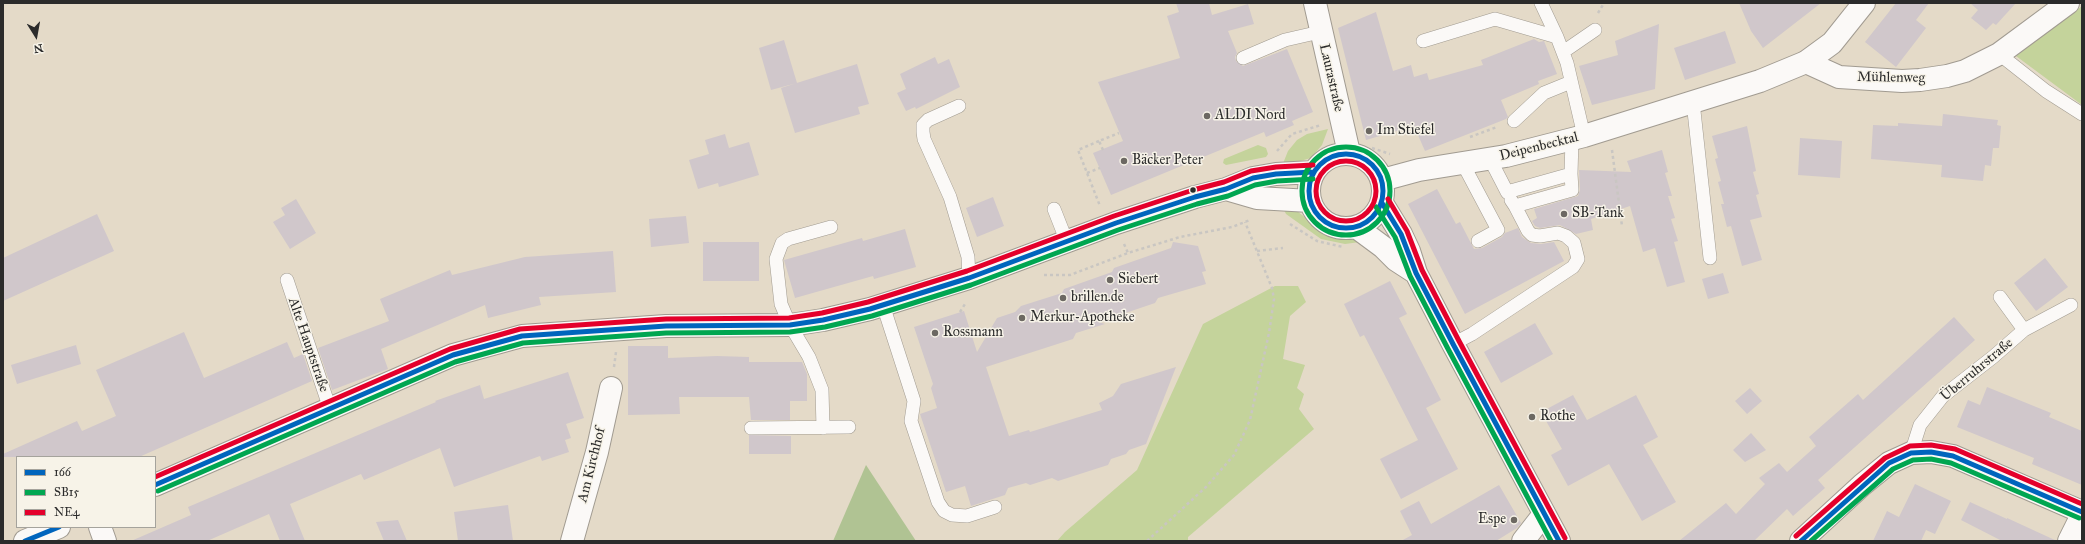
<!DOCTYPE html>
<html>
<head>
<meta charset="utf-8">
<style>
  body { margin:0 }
  #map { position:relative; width:2085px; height:544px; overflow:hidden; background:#e4dac8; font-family:"IM FELL Great Primer",serif }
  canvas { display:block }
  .frame { position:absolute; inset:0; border:4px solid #2b2b2b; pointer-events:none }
  .legend { position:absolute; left:16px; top:456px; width:140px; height:72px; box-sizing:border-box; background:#f7f3e8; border:1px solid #a5a39c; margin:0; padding:5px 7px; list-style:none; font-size:12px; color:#2b2b2b }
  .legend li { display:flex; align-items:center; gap:8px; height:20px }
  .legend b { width:20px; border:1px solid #a5a39c }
  .north { position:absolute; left:16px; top:16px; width:40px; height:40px; -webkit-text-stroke:3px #f7f3e8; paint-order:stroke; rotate:169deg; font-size:11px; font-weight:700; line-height:16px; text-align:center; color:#2b2b2b }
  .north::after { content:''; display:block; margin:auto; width:14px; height:18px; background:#2b2b2b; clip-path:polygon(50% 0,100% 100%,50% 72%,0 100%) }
</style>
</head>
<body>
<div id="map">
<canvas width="2085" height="544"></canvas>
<div class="frame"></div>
<ul class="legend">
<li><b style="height:5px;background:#0065bd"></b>166</li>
<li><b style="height:5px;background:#00a651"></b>SB15</li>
<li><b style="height:5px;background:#e4002b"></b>NE4</li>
</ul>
<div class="north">N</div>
</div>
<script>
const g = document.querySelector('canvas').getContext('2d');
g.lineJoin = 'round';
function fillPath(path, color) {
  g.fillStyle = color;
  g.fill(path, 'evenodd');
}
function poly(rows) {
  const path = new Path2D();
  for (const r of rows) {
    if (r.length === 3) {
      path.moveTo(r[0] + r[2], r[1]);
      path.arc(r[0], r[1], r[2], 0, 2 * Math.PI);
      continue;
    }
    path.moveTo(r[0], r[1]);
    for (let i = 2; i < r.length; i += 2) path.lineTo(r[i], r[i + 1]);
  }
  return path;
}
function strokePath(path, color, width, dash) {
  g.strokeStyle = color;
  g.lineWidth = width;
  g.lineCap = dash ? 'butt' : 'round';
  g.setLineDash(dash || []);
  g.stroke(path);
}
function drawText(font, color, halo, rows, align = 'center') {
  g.font = font + ' "IM FELL Great Primer",serif';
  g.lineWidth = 3;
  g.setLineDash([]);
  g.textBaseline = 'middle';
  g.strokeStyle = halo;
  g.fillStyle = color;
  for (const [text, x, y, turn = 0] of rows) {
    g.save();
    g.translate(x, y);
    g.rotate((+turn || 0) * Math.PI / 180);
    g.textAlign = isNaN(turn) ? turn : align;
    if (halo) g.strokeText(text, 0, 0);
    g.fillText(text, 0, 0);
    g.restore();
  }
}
const green = poly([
  [2082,6,2082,105,2016,56],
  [1328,129,1322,145,1311,158,1282,166,1288,151,1297,140,1307,134],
  [1258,145,1266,148,1268,154,1266,157,1226,165,1223,163,1224,159],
  [1293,208,1324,232,1357,239,1360,242,1345,244,1321,239,1286,214,1284,210],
  [1275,286,1298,286,1306,302,1290,316,1283,359,1305,365,1297,388,1304,394,1299,409,1314,429,1188,537,1188,541,1057,541,1065,532,1137,470,1203,324]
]);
const forest = poly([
  [866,465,916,541,833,541]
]);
const building = poly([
  [1176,3,1209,3,1212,15,1248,4,1254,24,1228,31,1237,53,1235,57,1236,61,1243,66,1287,49,1313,112,1292,121,1294,125,1266,137,1264,132,1111,195,1093,153,1123,141,1098,82,1180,58,1167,16,1179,12],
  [1739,3,1821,3,1763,48,1751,31],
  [1896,3,1929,3,1916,20,1926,28,1896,67,1865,42],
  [1970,3,2016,3,1996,25,1993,23,1986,30,1971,18,1978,10],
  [1376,12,1393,71,1411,65,1414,77,1427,73,1429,80,1483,65,1481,60,1534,39,1539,42,1544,41,1557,74,1538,81,1539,84,1501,100,1508,117,1506,119,1425,151,1414,126,1366,140,1338,28],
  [1659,24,1655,89,1592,105,1579,66,1618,55,1615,41],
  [1725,31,1736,63,1685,80,1674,48],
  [784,40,797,83,771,90,759,48],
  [935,57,938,64,949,59,960,87,916,109,915,107,906,111,897,93,906,89,900,74],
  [857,64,869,104,858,107,860,114,795,133,781,88],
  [1943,114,1998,120,1997,125,2001,126,1999,148,1993,148,1991,166,1985,165,1983,181,1941,177,1942,165,1871,159,1873,125,1898,126,1898,123,1942,126],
  [1747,126,1756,171,1753,172,1759,194,1756,195,1762,217,1750,220,1762,260,1742,266,1731,226,1727,227,1721,204,1724,204,1718,182,1721,181,1715,159,1718,158,1712,136],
  [725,134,729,148,749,142,759,175,719,187,718,183,698,189,689,160,709,154,705,140],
  [1800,138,1842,141,1840,178,1798,175],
  [1662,150,1668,172,1665,173,1672,196,1668,196,1675,218,1671,219,1678,241,1674,242,1685,282,1667,287,1655,248,1643,252,1630,206,1591,219,1593,230,1576,234,1560,225,1540,228,1535,226,1532,221,1537,218,1534,209,1578,196,1580,190,1579,170,1631,172,1627,161],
  [1437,189,1456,224,1460,222,1474,249,1482,248,1502,237,1505,233,1518,228,1522,237,1531,243,1541,244,1554,242,1564,261,1465,314,1408,204],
  [993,197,1004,226,977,237,966,208],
  [296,199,316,233,290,249,273,222,285,215,281,208],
  [97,214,114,251,3,301,3,258],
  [686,216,689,243,651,247,649,219],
  [905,229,916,267,874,279,873,276,795,298,784,260,862,238,863,241],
  [703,242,759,242,759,281,703,281],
  [1173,242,1198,246,1206,271,1202,272,1206,284,1158,298,1155,303,1099,322,1105,324,1076,333,1073,339,986,367,1009,436,1029,430,1030,432,1102,410,1099,403,1113,396,1121,384,1176,367,1146,444,1129,450,1126,454,1111,459,1108,465,1058,481,1052,478,1030,485,1026,483,1008,488,1005,495,971,506,965,486,946,492,920,414,937,408,931,388,933,384,914,327,964,311,977,352,997,318,1015,312,1021,306,1062,293,1064,289,1112,272,1114,268,1171,248],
  [613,251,616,292,539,297,541,305,488,318,485,305,381,349,388,369,332,390,318,348,389,321,380,299,450,270,452,275,525,257],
  [2045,258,2068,287,2036,311,2014,283],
  [1723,273,1729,293,1708,299,1702,279],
  [1390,281,1407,314,1399,318,1441,400,1426,408,1458,469,1401,499,1380,459,1418,440,1364,335,1360,337,1344,304],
  [1954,317,1975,340,1818,480,1825,488,1793,516,1787,509,1754,541,1679,541,1726,503,1736,514,1765,484,1759,478,1779,463,1787,472,1816,446,1809,437,1858,394,1863,400],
  [1535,323,1553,354,1501,383,1484,352],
  [184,332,204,378,287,342,294,358,303,354,312,381,139,457,3,457,3,454,77,421,82,431,116,416,96,370],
  [76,345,81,364,17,384,11,365],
  [628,346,668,346,668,358,717,356,749,357,749,362,802,362,807,374,807,401,790,401,790,420,751,420,749,397,679,397,680,414,628,415],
  [568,372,584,418,566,424,571,438,565,440,569,452,542,461,540,456,454,487,440,448,364,480,361,474,290,504,305,541,280,541,269,514,207,541,131,541,191,515,188,507,436,402,435,401,480,385,484,399],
  [1987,387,2051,413,2049,417,2082,431,2082,485,2032,464,2034,458,1957,427,1968,400,1980,405],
  [1750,388,1762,401,1747,414,1735,401],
  [1573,395,1587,420,1636,395,1658,437,1643,445,1676,502,1642,521,1609,464,1568,486,1551,455,1562,449,1541,412],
  [1751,433,1766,450,1745,462,1733,450],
  [749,435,791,436,791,454,749,454],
  [1915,484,1951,501,1935,534,1926,530,1921,541,1873,541,1887,511,1899,517],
  [1499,485,1521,523,1517,528,1496,541,1401,541,1412,535,1400,511,1419,501,1431,524],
  [1970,502,2007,519,2007,518,2057,541,2002,541,1961,520],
  [508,505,513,541,458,541,454,512],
  [398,520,407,541,384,541,376,522]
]);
const path = poly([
  [1598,13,1604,3],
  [1470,137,1497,127],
  [1099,141,1078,150,1100,206],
  [1372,148,1390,154],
  [1103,150,1099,141,1119,133],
  [1612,150,1622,226],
  [1277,151,1292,134,1321,125],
  [1087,173,1100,168],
  [1290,224,1317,241,1343,247],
  [1124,244,1128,253],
  [1257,251,1283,248],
  [1044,275,1070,275,1128,253,1180,237,1232,227,1250,220],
  [960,312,965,304],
  [614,367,616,352],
  [1147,541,1206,487,1234,455,1250,420,1269,333,1274,299,1272,288,1245,222]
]);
const lane = poly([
  [1541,3,1557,37,1567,63,1584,136],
  [1423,41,1495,19,1557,37],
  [1563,52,1595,30],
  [1999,54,2046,91,2082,114],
  [1243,58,1285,40,1320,32],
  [1693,102,1710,258],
  [959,106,928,120,923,125,923,132,924,139,950,197,968,257,969,278],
  [1514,121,1544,93,1571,82],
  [1490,159,1507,192,1571,174,1572,139],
  [1463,164,1498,230,1478,241],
  [1511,200,1515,206,1572,190,1571,174],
  [1054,209,1067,242],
  [287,280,330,409],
  [2000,297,2024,330],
  [883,305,914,401,911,421,938,502,944,511,952,515,967,516,995,507],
  [1453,344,1472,334,1573,267,1578,259,1574,243,1566,236,1558,233,1540,236,1532,235,1528,231,1515,206],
  [751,428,849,427],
  [823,428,822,390,809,357,790,325,781,304,776,259,782,243,788,239,831,227],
  [1911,453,1920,425,1943,396,1993,357,2024,330,2071,305]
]);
const street = poly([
  [1315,3,1349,153],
  [1806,62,1839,77,1902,81,1920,80,1947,76,1965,71,1999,54,2068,3],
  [100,527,105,541],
  [572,541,597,452,611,388],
  [1523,541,1544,514],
  [2069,541,2082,515]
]);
const secondary = poly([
  [1346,191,37],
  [1382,180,1419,170,1506,156,1584,136,1760,81,1806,62,1832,43,1864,3],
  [1226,189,1257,198,1310,201],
  [1382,203,1401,234,1409,251,1416,273,1453,344,1559,541],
  [1356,227,1383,247,1396,260,1416,273],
  [155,485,453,355,522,336,666,326,790,325,823,320,870,309,969,278,1116,223,1195,197,1226,189,1253,178,1276,174,1313,172],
  [25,541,59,527],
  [1801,541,1862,485,1889,463,1911,453,1931,452,1953,456,2082,512]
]);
const bus1 = poly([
  [1346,191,37],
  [1382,203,1401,234,1416,273,1453,344,1559,541],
  [155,485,453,355,522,336,666,326,790,325,823,320,870,309,969,278,1116,223,1195,197,1226,189,1253,178,1276,174,1313,172],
  [25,541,59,527],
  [1801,541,1889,463,1911,453,1931,452,1953,456,2082,512]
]);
const bus2 = poly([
  [1346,191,44],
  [1376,207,1395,237,1410,276,1447,347,1551,541],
  [158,491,455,362,523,343,666,333,790,332,825,327,872,316,971,285,1118,230,1197,204,1228,196,1255,185,1277,181,1313,179],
  [1811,541,1893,469,1913,460,1931,459,1951,463,2079,518]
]);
const bus3 = poly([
  [1346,191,30],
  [1388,199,1407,231,1422,270,1459,341,1565,538],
  [155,477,450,349,520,329,666,319,789,318,822,313,868,302,967,271,1114,216,1193,190,1224,182,1251,171,1276,167,1313,165],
  [1796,536,1885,458,1910,446,1931,445,1955,449,2082,504]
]);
const markers = [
  [1207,116,4,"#6c6862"],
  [1369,131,4,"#6c6862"],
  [1124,161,4,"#6c6862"],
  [1193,190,3.5,"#2b2b2b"],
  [1564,214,4,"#6c6862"],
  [1110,280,4,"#6c6862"],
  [1063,298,4,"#6c6862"],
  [1022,318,4,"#6c6862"],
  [935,333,4,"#6c6862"],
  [1532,417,4,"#6c6862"],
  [1514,520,4,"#6c6862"]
];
const streetNames = [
  ["Laurastraße",1331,78,77],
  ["Mühlenweg",1891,78,1],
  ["Deipenbecktal",1539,147,-14],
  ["Alte Hauptstraße",308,345,71],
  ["Überruhrstraße",1977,370,-40],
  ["Am Kirchhof",592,465,-76]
];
const poiNames = [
  ["ALDI Nord",1215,116],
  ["Im Stiefel",1377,131],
  ["Bäcker Peter",1132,161],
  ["SB-Tank",1572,214],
  ["Siebert",1118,280],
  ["brillen.de",1071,298],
  ["Merkur-Apotheke",1030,318],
  ["Rossmann",943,333],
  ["Rothe",1540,417],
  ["Espe",1506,520,"right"]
];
fillPath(green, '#c4d39b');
fillPath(forest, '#b0c393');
fillPath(building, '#d0c7cb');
strokePath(lane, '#a19b91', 14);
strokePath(street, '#a19b91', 24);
strokePath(secondary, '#a19b91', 24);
strokePath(path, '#c9c6c2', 2.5, [3, 3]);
strokePath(lane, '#fbf9f7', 13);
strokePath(street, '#fbf9f7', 22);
strokePath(secondary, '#fbf9f7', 22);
strokePath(bus1, '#0065bd', 5);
strokePath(bus2, '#00a651', 5);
strokePath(bus3, '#e4002b', 5);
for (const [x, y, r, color] of markers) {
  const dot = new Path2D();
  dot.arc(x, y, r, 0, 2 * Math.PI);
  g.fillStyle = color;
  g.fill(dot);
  strokePath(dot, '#f7f3e8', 1.5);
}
drawText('14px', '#2b2b2b', '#f7f3e8', streetNames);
drawText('14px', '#2b2b2b', '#f7f3e8', poiNames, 'left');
</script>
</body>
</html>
